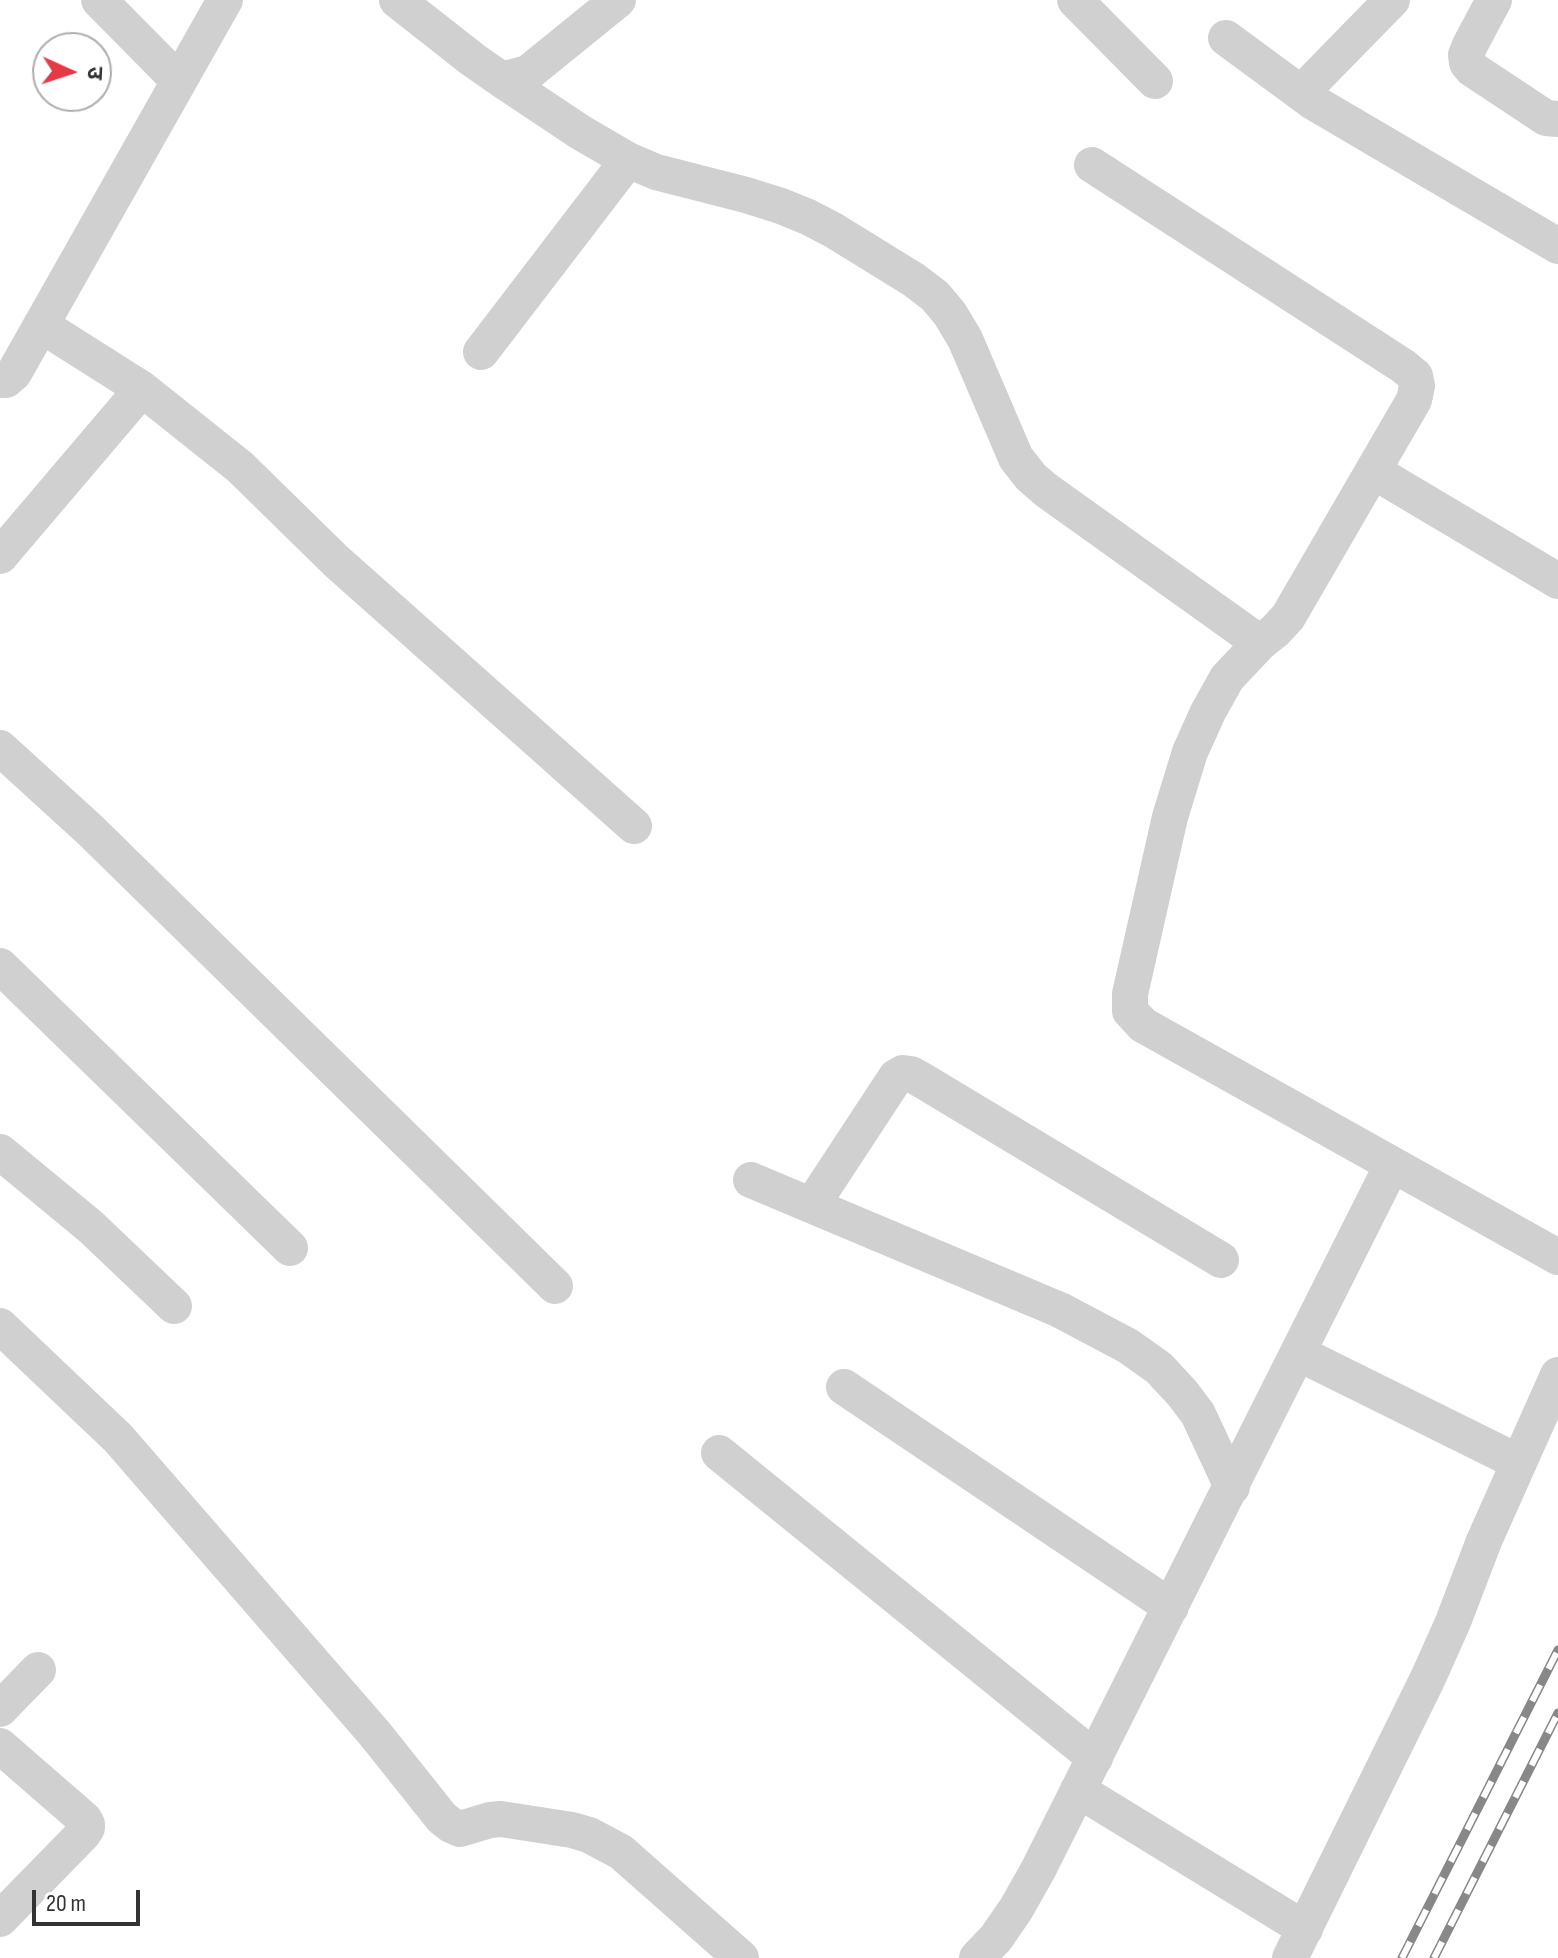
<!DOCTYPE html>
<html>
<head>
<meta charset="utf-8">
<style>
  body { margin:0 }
  #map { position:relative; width:1558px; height:1958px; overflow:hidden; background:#fff; font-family:"Sofia Sans Condensed","Noto Sans Devanagari",sans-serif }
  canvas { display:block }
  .north { position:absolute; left:32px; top:32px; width:80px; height:80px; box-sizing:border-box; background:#fff; border:2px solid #adadad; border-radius:50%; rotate:93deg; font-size:22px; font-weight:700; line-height:32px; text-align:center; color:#333 }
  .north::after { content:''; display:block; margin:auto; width:28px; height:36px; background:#e63946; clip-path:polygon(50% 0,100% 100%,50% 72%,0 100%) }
  .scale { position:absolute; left:32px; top:1890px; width:108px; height:36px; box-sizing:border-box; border:4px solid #333; border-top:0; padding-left:10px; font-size:24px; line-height:28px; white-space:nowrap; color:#333; -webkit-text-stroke:6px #fff; paint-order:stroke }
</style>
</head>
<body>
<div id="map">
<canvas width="1558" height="1958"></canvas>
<div class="north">उ</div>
<div class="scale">20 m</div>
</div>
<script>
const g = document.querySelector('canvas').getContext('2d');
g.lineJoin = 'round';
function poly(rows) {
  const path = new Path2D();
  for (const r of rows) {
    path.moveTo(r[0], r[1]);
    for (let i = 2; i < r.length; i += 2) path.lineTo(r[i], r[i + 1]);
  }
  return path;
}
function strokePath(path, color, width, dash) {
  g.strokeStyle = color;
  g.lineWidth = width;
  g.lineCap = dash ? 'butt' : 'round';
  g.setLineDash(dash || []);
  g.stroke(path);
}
const minor = poly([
  [99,0,179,81],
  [397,0,472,59,502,80,528,73,618,0],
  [1075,0,1155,81],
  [1494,0,1470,45,1466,55,1467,63,1472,69,1546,118,1558,119],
  [1226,38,1313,102,1558,246],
  [502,80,580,132,628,160,656,172,746,195,781,206,808,217,833,230,914,280,935,296,950,314,965,339,1016,458,1031,477,1046,490,1260,643],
  [1301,93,1392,0],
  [1092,165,1403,366,1415,376,1417,386,1414,400,1288,617,1275,631,1260,643,1227,678,1208,712,1190,752,1170,817,1130,994,1130,1011,1143,1025,1558,1257],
  [41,325,142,389,240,467,336,561,634,826],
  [481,352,628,160],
  [0,380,6,380,14,373,225,0],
  [1373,471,1558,581],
  [0,556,142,389],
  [0,748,90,830,555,1286],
  [0,966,290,1248],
  [0,1152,91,1227,174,1306],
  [751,1180,1060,1310,1128,1346,1159,1368,1183,1394,1198,1414,1232,1487],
  [812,1205,896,1077,903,1073,911,1074,920,1079,1221,1260],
  [0,1326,118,1438,375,1734,442,1818,451,1825,460,1829,490,1820,501,1819,572,1830,589,1835,621,1852,741,1958],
  [1298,1353,1518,1462],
  [844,1387,1171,1607],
  [719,1453,1095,1758],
  [0,1709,38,1670],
  [0,1746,84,1819,87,1824,87,1828,83,1834,0,1919],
  [1078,1790,1305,1929],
  [977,1958,996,1938,1016,1909,1038,1870,1392,1165],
  [1290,1958,1428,1678,1453,1622,1484,1541,1558,1375]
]);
const rail = poly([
  [1402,1958,1558,1650],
  [1434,1958,1558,1713]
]);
strokePath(minor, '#d0d0d0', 36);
strokePath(rail, '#888', 9);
strokePath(rail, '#fff', 6, [18]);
</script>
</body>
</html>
